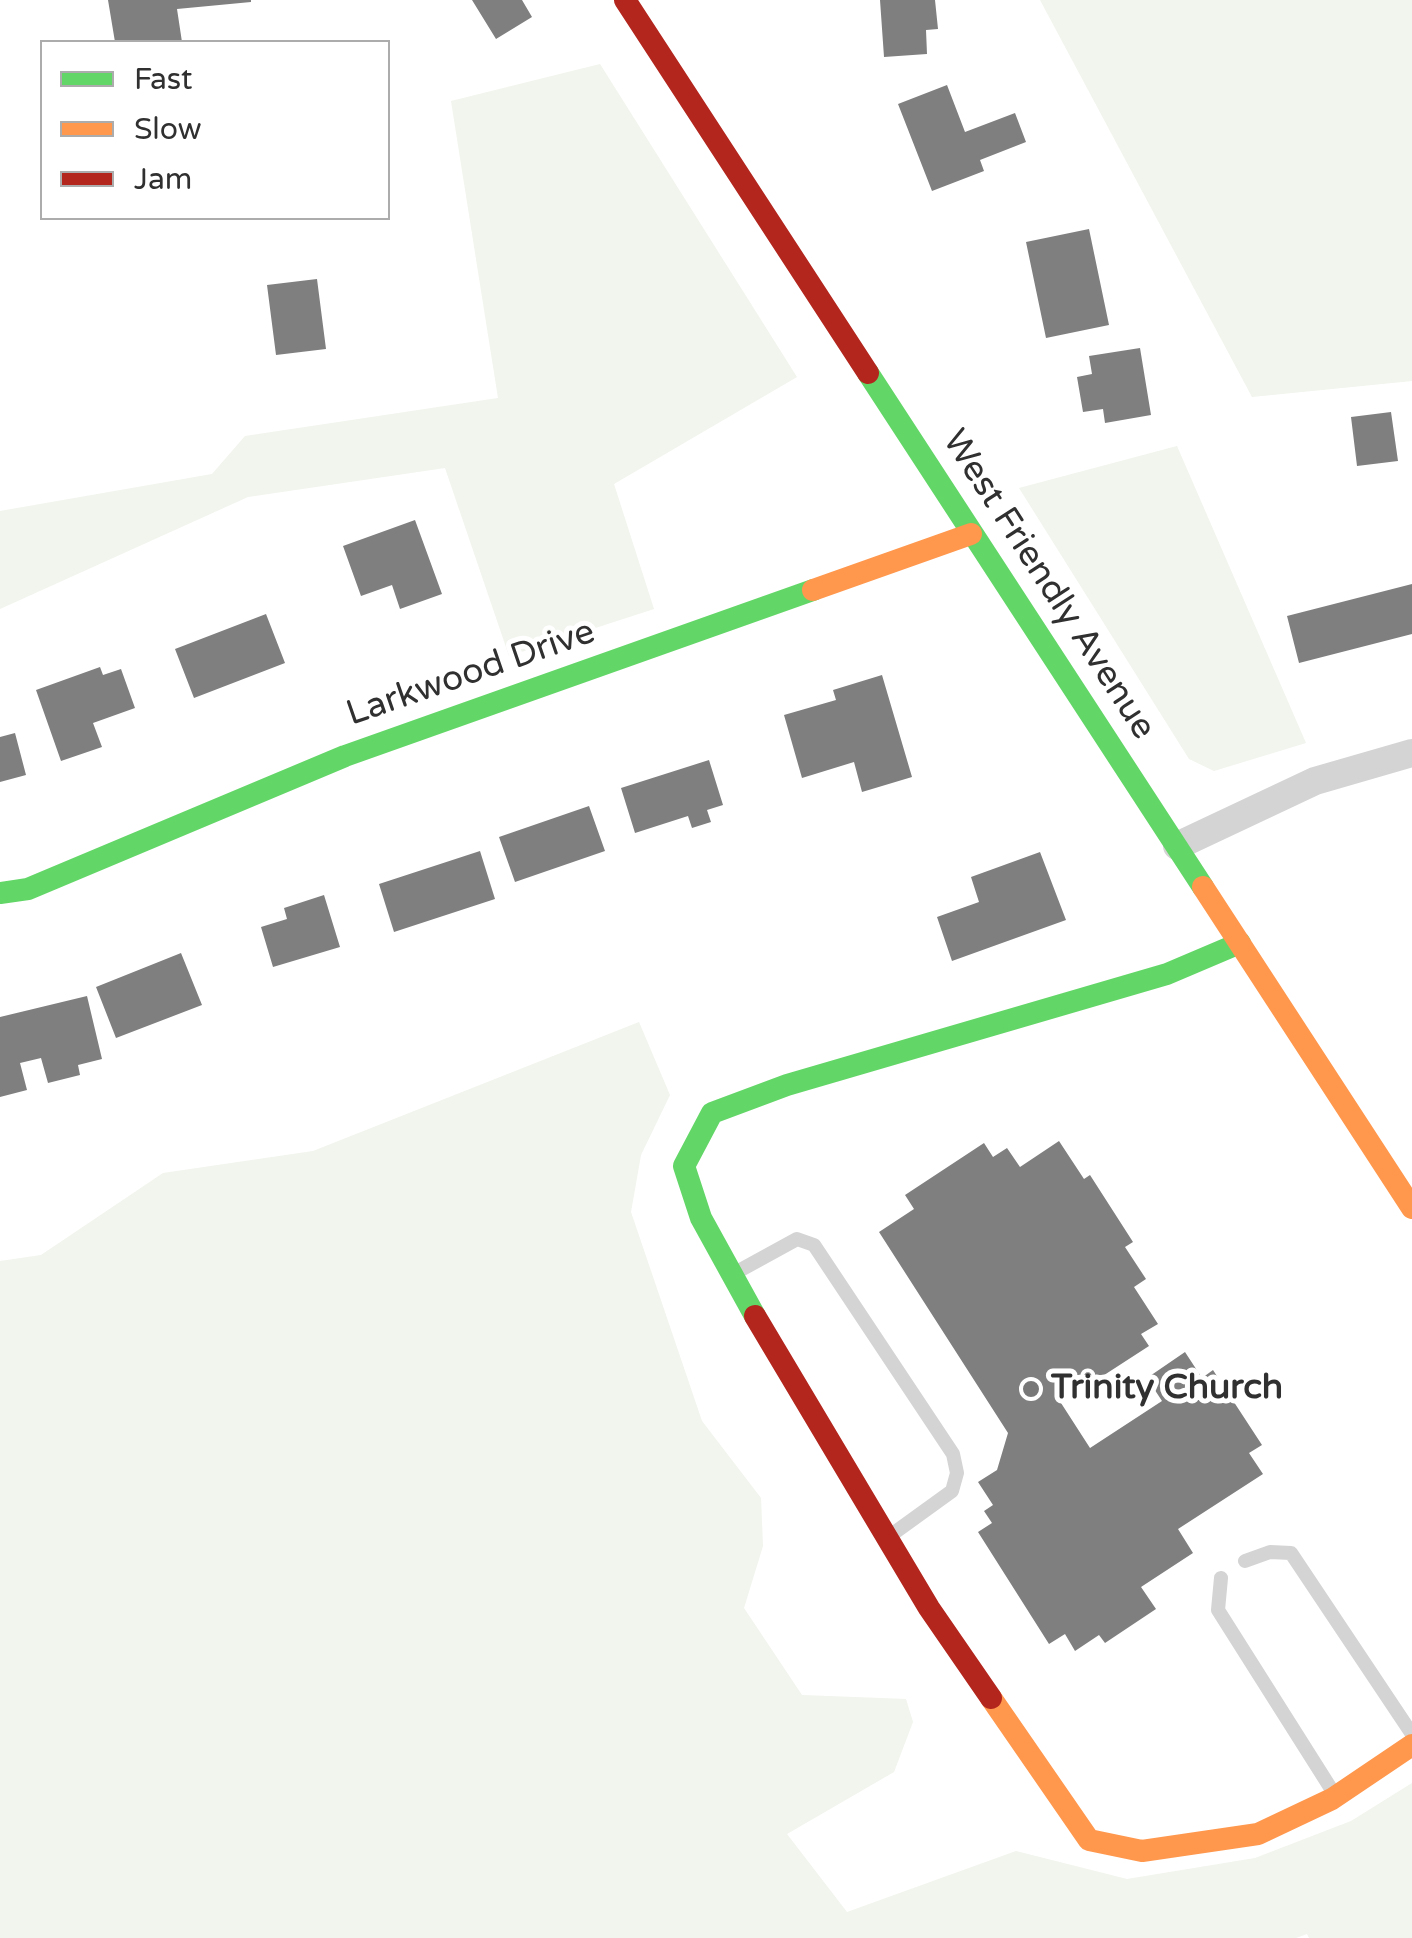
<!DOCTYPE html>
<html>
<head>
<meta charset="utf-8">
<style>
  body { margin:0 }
  #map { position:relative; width:1412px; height:1938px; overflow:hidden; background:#fff; font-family:"Varela Round",sans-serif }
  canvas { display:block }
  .legend { position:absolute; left:40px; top:40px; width:350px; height:180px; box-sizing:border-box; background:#fff; border:2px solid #acacac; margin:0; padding:12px 18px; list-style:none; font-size:30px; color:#303030 }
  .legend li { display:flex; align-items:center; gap:20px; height:50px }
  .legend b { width:50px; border:2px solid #acacac }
</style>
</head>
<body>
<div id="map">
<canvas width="1412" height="1938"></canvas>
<ul class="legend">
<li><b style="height:12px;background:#63d668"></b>Fast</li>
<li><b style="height:12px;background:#ff974d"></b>Slow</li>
<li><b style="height:12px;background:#b3261e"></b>Jam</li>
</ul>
</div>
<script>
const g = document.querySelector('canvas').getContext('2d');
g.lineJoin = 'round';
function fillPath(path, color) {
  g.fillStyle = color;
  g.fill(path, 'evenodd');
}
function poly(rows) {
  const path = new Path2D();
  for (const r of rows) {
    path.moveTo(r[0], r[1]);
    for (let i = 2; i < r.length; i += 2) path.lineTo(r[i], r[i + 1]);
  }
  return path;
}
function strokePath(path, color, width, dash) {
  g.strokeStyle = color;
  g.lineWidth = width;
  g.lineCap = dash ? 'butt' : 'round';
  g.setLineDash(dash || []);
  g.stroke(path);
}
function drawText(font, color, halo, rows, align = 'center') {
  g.font = font + ' "Varela Round",sans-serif';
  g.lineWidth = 10;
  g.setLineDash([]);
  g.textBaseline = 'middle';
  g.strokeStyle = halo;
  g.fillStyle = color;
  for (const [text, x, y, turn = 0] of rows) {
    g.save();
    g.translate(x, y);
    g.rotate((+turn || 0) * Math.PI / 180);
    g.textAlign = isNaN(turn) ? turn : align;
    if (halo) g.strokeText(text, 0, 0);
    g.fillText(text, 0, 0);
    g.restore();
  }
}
const green = poly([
  [1040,0,1412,0,1412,381,1252,397],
  [600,64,797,377,614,484,654,609,509,656,445,468,248,497,0,609,0,511,212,474,245,436,498,398,451,101],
  [1177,446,1306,743,1214,771,1189,759,1019,488],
  [639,1022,670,1095,641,1155,631,1212,702,1421,761,1498,763,1546,744,1608,802,1695,906,1699,913,1722,894,1772,787,1834,847,1912,1016,1851,1127,1879,1255,1858,1351,1821,1412,1783,1412,1938,1309,1938,1307,1934,1296,1938,0,1938,0,1261,41,1255,163,1173,313,1151]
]);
const building = poly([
  [108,0,251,0,251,2,177,9,182,42,115,42],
  [472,0,522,0,532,17,496,39],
  [880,0,935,0,938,29,926,30,927,54,884,57],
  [947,85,965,132,1015,113,1026,142,980,160,984,171,932,191,898,104],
  [1089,229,1109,325,1046,338,1026,242],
  [317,279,326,349,276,355,267,285],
  [1140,348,1151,415,1105,423,1103,409,1083,412,1077,377,1092,374,1089,356],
  [1391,412,1398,461,1357,466,1351,417],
  [415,520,442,594,400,609,392,585,361,596,343,546],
  [1412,584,1412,634,1299,663,1287,616],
  [266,614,285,663,194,698,175,649],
  [100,667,103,675,121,669,135,708,93,723,102,747,61,761,36,690],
  [882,675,912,777,862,792,854,762,802,778,784,715,836,700,833,690],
  [15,733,26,775,0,782,0,737],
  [709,760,723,805,707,810,711,822,692,828,688,816,635,833,621,788],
  [589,806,605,851,515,882,499,837],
  [480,851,495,899,394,932,379,884],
  [1040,852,1066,920,952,961,937,917,979,902,971,877],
  [324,895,340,947,273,967,261,927,287,919,284,908],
  [181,953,202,1005,116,1038,96,987],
  [87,996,102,1059,78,1065,80,1075,48,1083,41,1058,20,1063,27,1090,0,1097,0,1017],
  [1059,1141,1084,1179,1090,1175,1133,1242,1125,1247,1146,1279,1134,1287,1158,1324,1141,1334,1149,1346,1061,1403,1090,1448,1162,1401,1147,1378,1185,1352,1202,1378,1213,1370,1262,1445,1249,1453,1263,1474,1178,1529,1193,1553,1141,1587,1156,1609,1105,1643,1099,1635,1075,1651,1065,1634,1049,1644,978,1532,992,1523,984,1511,993,1505,978,1482,997,1470,1008,1433,879,1232,914,1209,905,1195,984,1143,993,1157,1007,1148,1020,1167]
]);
const lane = poly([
  [735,1273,797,1239,814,1245,953,1454,957,1473,952,1491,887,1538],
  [1245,1561,1270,1552,1291,1553,1412,1734],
  [1221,1578,1218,1610,1335,1795]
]);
const street = poly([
  [1177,846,1315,781,1412,753]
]);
const fast = poly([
  [868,373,1203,887],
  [0,893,28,889,345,756,813,590],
  [755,1316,701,1218,684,1166,712,1113,787,1085,1167,974,1240,943]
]);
const slow = poly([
  [813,590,971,534],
  [1203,887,1412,1208],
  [991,1698,1089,1840,1142,1851,1258,1834,1332,1799,1412,1745]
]);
const jam = poly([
  [625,0,868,373],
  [755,1316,929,1608,991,1698]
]);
const markers = [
  [1031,1389,10,"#787878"]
];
const streetNames = [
  ["West Friendly Avenue",1048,585,57],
  ["Larkwood Drive",471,674,-19]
];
const poiNames = [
  ["Trinity Church",1051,1389]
];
fillPath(green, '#f1f5ed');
fillPath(building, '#7f7f7f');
strokePath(lane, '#d4d4d4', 14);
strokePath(street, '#d4d4d4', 28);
strokePath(fast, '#63d668', 22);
strokePath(slow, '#ff974d', 22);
strokePath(jam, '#b3261e', 22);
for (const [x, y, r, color] of markers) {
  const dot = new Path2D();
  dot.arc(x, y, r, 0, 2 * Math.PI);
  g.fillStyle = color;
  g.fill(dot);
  strokePath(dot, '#fff', 4);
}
drawText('35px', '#303030', '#fff', streetNames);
drawText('bold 35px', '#303030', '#fff', poiNames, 'left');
</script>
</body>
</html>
